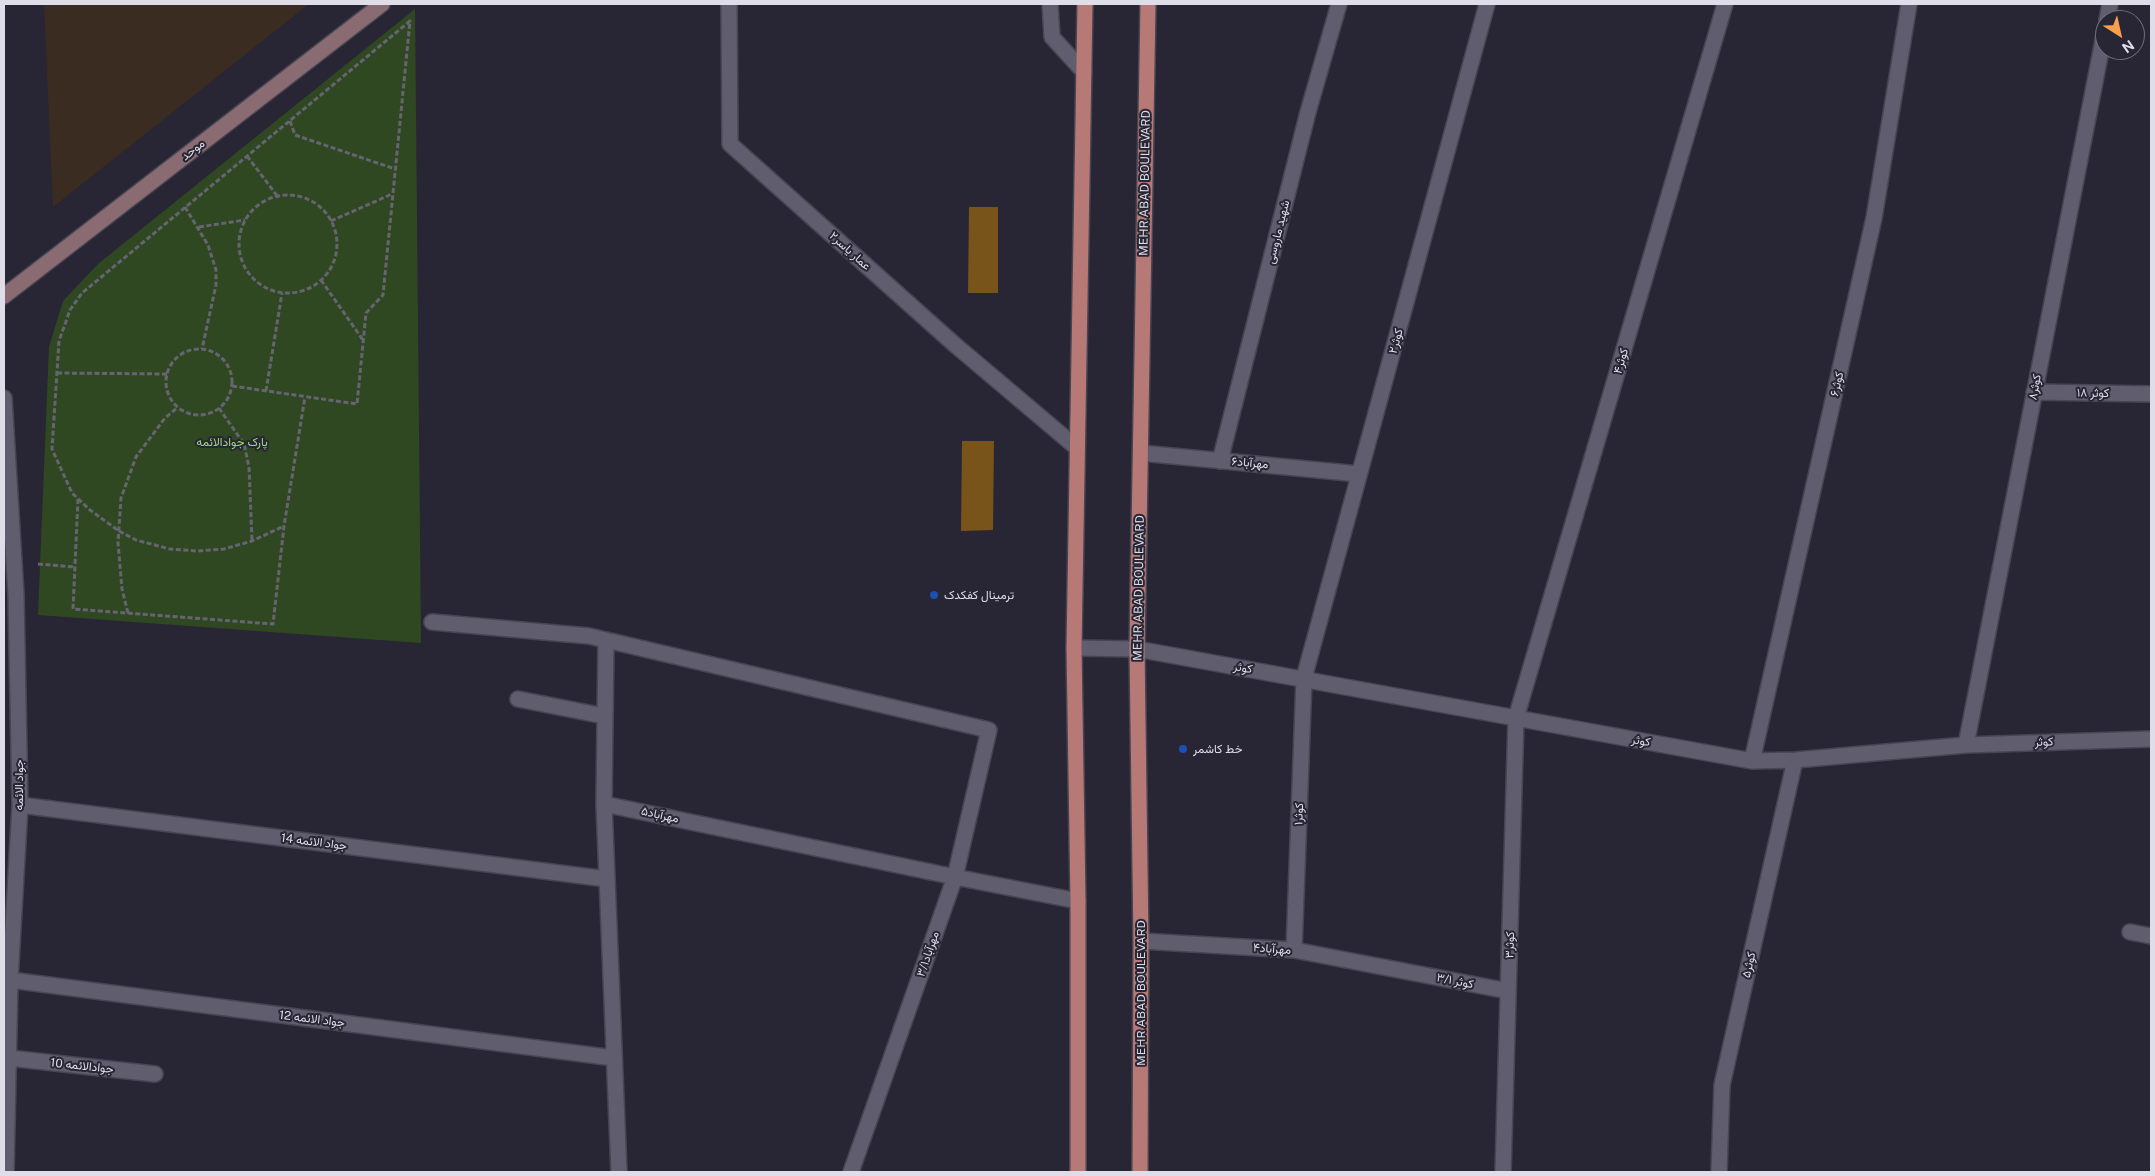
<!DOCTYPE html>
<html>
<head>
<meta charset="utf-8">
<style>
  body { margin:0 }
  #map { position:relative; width:2155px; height:1176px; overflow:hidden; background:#282635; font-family:"Public Sans",sans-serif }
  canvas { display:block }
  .frame { position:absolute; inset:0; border:5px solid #dfdde7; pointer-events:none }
  .north { position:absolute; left:2095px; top:10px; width:50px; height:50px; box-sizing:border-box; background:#282635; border:1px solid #716f7c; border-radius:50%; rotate:145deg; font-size:14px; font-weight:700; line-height:20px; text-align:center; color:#dfdde7 }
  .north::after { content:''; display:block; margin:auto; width:18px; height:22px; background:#f9a04d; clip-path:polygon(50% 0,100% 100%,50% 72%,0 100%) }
</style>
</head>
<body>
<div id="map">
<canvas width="2155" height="1176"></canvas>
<div class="frame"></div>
<div class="north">N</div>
</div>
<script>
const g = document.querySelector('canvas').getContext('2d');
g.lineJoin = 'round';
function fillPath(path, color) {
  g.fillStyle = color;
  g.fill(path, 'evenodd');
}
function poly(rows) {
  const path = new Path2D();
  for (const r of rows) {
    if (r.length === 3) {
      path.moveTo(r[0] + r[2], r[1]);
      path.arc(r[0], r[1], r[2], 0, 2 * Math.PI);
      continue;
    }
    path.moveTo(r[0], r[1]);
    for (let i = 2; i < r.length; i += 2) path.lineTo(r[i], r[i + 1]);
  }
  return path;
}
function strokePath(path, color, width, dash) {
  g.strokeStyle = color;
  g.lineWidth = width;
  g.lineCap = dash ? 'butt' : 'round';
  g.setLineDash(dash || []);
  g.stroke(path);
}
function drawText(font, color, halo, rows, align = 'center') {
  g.font = font + ' "Public Sans",Vazirmatn,sans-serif';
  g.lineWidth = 4;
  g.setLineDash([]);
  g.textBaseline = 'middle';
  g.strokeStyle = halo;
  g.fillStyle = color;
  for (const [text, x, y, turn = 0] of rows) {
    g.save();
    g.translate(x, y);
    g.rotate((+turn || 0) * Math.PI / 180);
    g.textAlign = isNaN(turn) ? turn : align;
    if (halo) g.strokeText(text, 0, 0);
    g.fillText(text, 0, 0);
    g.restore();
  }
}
const education = poly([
  [44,4,309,4,53,207]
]);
const green = poly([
  [415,9,421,643,38,615,49,347,63,301,98,264]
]);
const building = poly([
  [969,207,998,207,998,293,968,293],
  [962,441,994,441,993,530,961,531]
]);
const path = poly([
  [290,121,295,135,395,169],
  [247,156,278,197],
  [288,244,49],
  [185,207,208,245,216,270,216,285,202,349],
  [331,221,392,194],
  [199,227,245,220],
  [321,280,363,340],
  [199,382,33],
  [57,373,167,374],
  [232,386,357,404,366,313,383,295,410,21,82,293,70,310,59,341,52,449,72,493,90,510,119,531,136,540,170,549,197,551,224,549,252,541,284,526],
  [266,391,282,293],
  [219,408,244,444,249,467,252,541],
  [78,499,73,609,273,624,284,526,305,397],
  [38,564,75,567],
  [128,613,122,589,118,543,121,498,136,457,165,418,177,408]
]);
const lane = poly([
  [1050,4,1052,37,1084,72]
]);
const street = poly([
  [729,4,730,144,954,344,1077,448],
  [2107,20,2110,4],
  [2034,392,2151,394],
  [4,398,16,595,20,805,10,980,6,1172],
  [1141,453,1359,474],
  [1220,461,1308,112,1339,4],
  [432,622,589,636,989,730,955,877,851,1172],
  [1074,648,1137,649,1752,761,1795,760,1966,745,2151,739],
  [518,699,604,716],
  [1966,745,2105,30],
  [1752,761,1874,218,1909,4],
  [604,804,606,640],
  [20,805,607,879],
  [2130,932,2151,936],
  [1141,941,1294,950,1508,991],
  [1294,950,1304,678,1487,4],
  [10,980,614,1058],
  [9,1058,155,1074],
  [619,1172,604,804,955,877,1078,901],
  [1503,1172,1516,718,1725,4],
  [1719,1172,1722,1085,1795,760]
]);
const secondary = poly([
  [4,296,382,4]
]);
const primary = poly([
  [1078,1172,1078,901,1074,648,1085,4],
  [1140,1172,1141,941,1137,649,1148,4]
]);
const markers = [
  [934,595,5,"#1a4fb4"],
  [1183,749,5,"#1a4fb4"]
];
const streetNames = [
  ["موحد",193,150,-38],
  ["MEHR ABAD BOULEVARD",1145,183,-89],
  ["شهید ماروسی",1278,232,-76],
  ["عمار یاسر۲",850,251,42],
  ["کوثر۲",1396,341,-75],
  ["کوثر۴",1621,361,-74],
  ["کوثر۶",1837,384,-77],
  ["کوثر۸",2035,387,-79],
  ["کوثر ۱۸",2093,393,1],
  ["مهرآباد۶",1250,463,5],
  ["MEHR ABAD BOULEVARD",1139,588,-89],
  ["کوثر",1243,668,10],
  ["کوثر",1641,741,10],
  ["کوثر",2044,742,-2],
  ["جواد الائمه",19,785,-90],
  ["کوثر۱",1299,814,-88],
  ["مهرآباد۵",660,815,12],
  ["جواد الائمه 14",314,842,7],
  ["کوثر۳",1510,945,-88],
  ["مهرآباد۴",1272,949,4],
  ["مهرآباد۳/۱",928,954,-71],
  ["کوثر۵",1749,965,-77],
  ["کوثر ۳/۱",1455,981,11],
  ["MEHR ABAD BOULEVARD",1141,993,-90],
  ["جواد الائمه 12",312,1019,7],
  ["جوادالائمه 10",82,1066,6]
];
const parkNames = [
  ["پارک جوادالائمه",232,442]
];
const poiNames = [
  ["ترمینال کفکدک",944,595],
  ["خط کاشمر",1193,749]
];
fillPath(education, '#3b2c21');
fillPath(green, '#2f4822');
fillPath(building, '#78531a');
strokePath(lane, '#474551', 18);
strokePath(street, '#474551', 18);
strokePath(secondary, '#474551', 18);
strokePath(primary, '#474551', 18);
strokePath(path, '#666471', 3, [5, 2.5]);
strokePath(lane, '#5f5d6e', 15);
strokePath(street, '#5f5d6e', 15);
strokePath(secondary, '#8b6b72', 15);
strokePath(primary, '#b77976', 15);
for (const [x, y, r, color] of markers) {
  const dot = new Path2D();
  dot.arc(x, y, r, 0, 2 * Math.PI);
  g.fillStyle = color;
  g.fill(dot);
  strokePath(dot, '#282635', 2);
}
drawText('12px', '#dfdde7', '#282635', streetNames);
drawText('12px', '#9edb7d', '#282635', parkNames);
drawText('12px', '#dfdde7', '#282635', poiNames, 'left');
</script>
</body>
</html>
